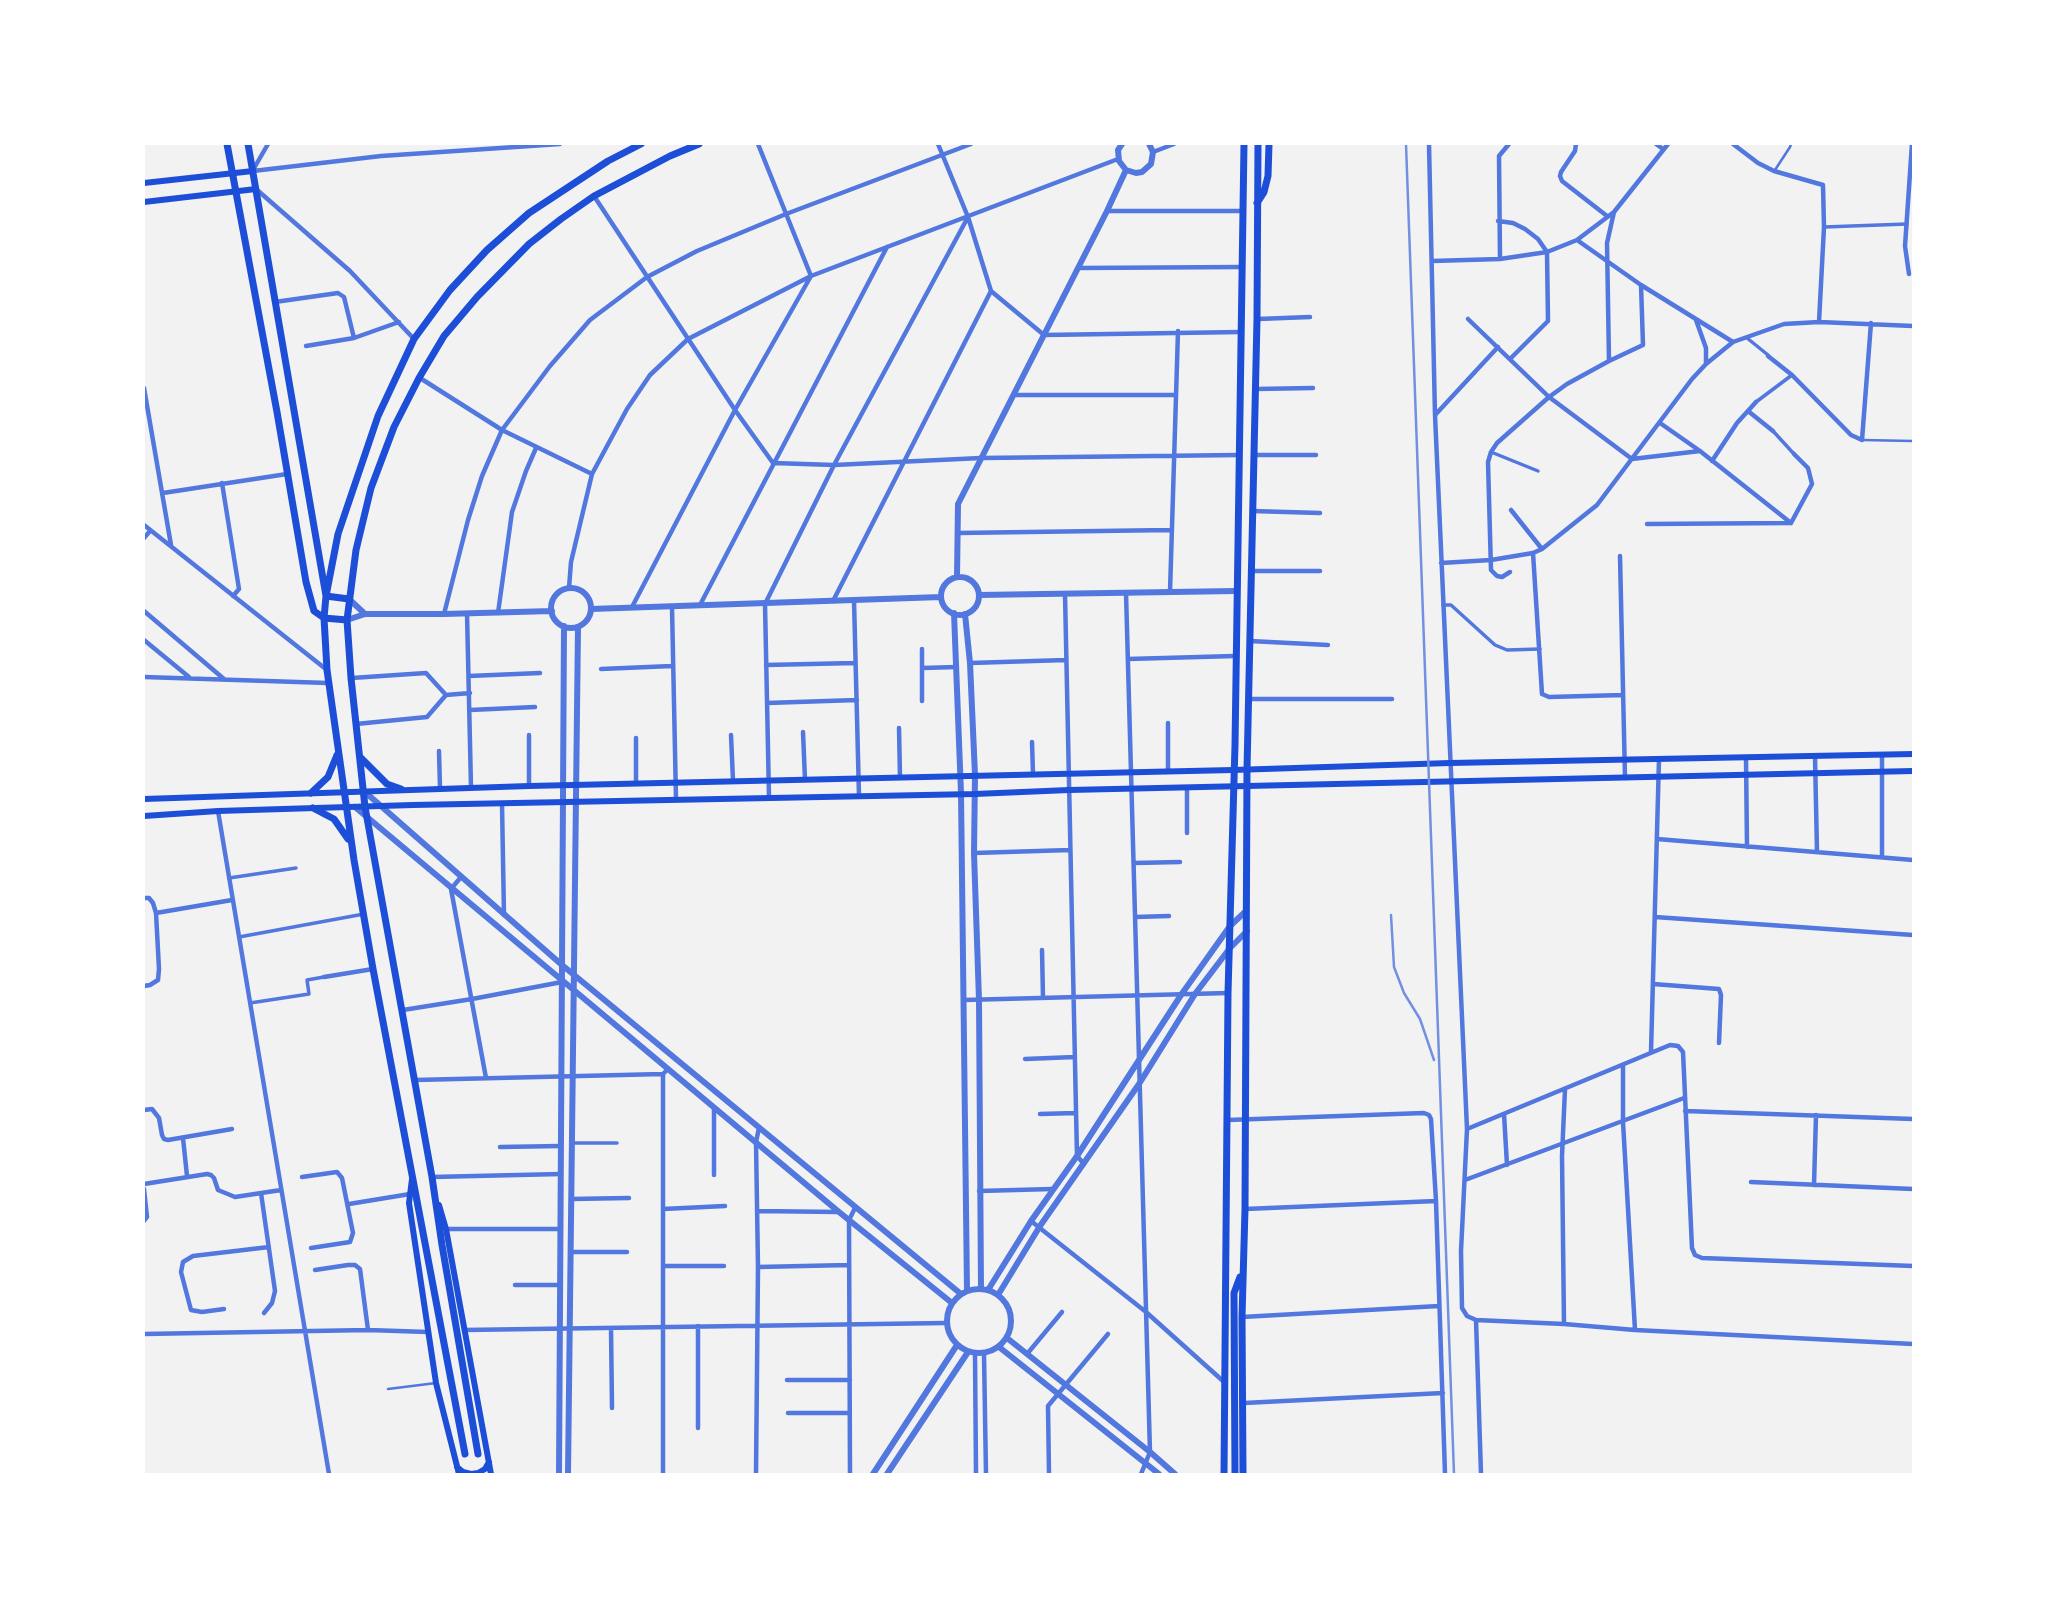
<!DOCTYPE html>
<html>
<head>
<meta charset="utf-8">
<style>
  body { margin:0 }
  #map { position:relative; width:2057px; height:1618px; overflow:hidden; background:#f2f2f2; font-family:"Roboto Serif",serif }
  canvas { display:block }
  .frame { position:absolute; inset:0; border:145px solid #fff; pointer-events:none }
</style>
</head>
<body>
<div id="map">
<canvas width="2057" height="1618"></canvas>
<div class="frame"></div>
</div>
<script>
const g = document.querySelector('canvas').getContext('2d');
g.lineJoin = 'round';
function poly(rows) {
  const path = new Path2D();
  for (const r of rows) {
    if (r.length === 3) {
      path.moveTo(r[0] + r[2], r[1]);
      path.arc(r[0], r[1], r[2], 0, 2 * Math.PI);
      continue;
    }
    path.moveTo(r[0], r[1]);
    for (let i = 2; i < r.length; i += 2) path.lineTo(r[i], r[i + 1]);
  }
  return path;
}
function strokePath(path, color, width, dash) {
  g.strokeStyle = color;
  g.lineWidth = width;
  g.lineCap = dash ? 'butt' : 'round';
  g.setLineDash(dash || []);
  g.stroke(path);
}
const service = poly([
  [1775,170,1790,147,1791,144],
  [1862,440,1913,441],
  [388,1389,436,1383]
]);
const pedestrian = poly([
  [1824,227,1907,224],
  [1747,338,1768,355],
  [1756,402,1792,375],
  [1773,431,1794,454],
  [1491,452,1538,471],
  [1443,605,1451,605,1495,645,1507,650,1540,649],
  [229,878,296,868],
  [239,937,364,914],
  [250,1003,309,994,307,980,324,977],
  [572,1143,617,1143]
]);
const minor = poly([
  [938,144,968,217,991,291,1044,335,1241,332],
  [1429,144,1435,415,1467,1129,1461,1251,1462,1308,1467,1316,1476,1320,1564,1324,1635,1330,1913,1344],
  [1576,144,1575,151,1561,172,1560,176,1562,181,1607,216],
  [1656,144,1663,149],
  [1733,144,1758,163,1774,171,1823,185,1824,227,1819,322],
  [1153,152,1174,144],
  [253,170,268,144],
  [253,171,381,156,560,144],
  [256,189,350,271,414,339],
  [594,196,735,410,773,463,834,465,981,458,1239,455],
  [1107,211,1243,211],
  [1498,221,1513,223,1525,229,1538,239,1547,252,1548,321,1510,359],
  [1577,240,1641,285,1733,342],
  [1500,259,1499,156,1509,144],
  [1432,261,1500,259,1547,252,1577,240,1614,212,1668,144],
  [1078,268,1242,267],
  [1909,274,1905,246,1912,144],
  [275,302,338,293,344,297,354,338],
  [1258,319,1310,317],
  [1468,319,1549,397,1632,459,1700,451],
  [1696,320,1706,348,1706,364],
  [306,346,354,338,399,322],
  [1768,356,1792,375,1851,435,1862,440,1871,323],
  [1609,361,1607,243,1614,212],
  [420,378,502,430,592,474],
  [144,388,171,545],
  [1256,389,1313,388],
  [1014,395,1175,395],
  [1748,411,1773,431],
  [1436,414,1498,347],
  [1660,423,1700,451,1791,523],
  [1254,455,1316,455],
  [1712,461,1737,423,1756,402],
  [222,483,239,589,233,596],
  [163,493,287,474],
  [1511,510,1542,549],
  [1252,511,1320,513],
  [1791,523,1812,484,1808,468,1794,454],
  [1647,524,1790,523],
  [144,525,327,670],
  [958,533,1170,530],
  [144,538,150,531],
  [1533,553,1542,694,1549,697,1623,695],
  [1620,556,1625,778],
  [1441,563,1491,560,1533,553,1542,549,1597,505,1692,379,1706,364,1733,342,1784,324,1819,322,1913,326],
  [1252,571,1320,571],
  [1510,572,1502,577,1497,576,1491,570,1488,462,1491,452,1497,443,1549,397,1567,384,1609,361,1643,345,1641,285],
  [569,588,571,562,592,474,627,409,650,375,688,339,811,276,1118,159],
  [1170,592,1178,331],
  [1126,593,1150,1452,1141,1474],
  [1065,594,1077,1156,1084,1164],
  [854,600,859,796],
  [833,601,991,291],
  [700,605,887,247],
  [632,607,735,410,811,276,758,144],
  [672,607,676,799],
  [144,611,224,679],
  [467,613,471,787],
  [498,613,512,512,526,471,536,448],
  [444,614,468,520,482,476,502,430,550,366,590,320,647,277,697,251,786,214,971,144],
  [144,640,189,677],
  [1250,641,1328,645],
  [922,649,922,701],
  [1128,659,1235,656],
  [970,663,1066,660],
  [766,665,855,663],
  [922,668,957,667],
  [601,669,672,666],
  [469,676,540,673],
  [144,677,328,683],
  [352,678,426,673,446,695],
  [1249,699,1392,699],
  [767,703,857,700],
  [470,710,535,707],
  [1168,723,1168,771],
  [356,724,427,717,446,695,470,693],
  [899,728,900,777],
  [803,732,805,780],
  [529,735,529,786],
  [731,735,733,781],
  [636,738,636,784],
  [1032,742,1033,774],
  [439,751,440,788],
  [1882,755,1882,857],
  [1815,756,1817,852],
  [1746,757,1747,847],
  [1187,788,1187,833],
  [769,797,765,604,834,465,968,217],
  [502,804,504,915],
  [218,811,329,1474],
  [1657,839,1913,860],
  [974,853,1070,850],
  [1134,863,1180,862],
  [461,877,451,889,486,1078],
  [144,898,149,898,153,903,156,913,159,969,158,980,150,985,144,986],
  [156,913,232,900],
  [1135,917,1169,916],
  [1655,917,1913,935],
  [1042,950,1043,998],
  [324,977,373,969],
  [1653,984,1719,989,1721,995,1719,1043],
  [964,1000,1228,993],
  [403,1010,472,999,562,982],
  [1651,1052,1659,759],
  [1025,1059,1075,1057],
  [1623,1065,1623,1122,1635,1330],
  [415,1080,663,1074],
  [144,1110,152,1109,159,1118,162,1135,164,1139,168,1140,232,1129],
  [1685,1111,1913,1119],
  [1040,1114,1076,1113],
  [1504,1114,1507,1165],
  [1228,1120,1424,1113,1429,1115,1431,1119,1436,1201,1445,1474],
  [1467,1129,1670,1045,1678,1046,1683,1052,1692,1248,1695,1255,1702,1258,1913,1266],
  [183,1138,187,1176],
  [500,1147,561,1146],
  [714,1175,714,1108],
  [302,1177,337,1172,342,1178,353,1233,350,1242,311,1248],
  [432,1177,561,1174],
  [1465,1180,1684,1098],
  [1751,1182,1913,1189],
  [144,1184,207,1174,211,1175,214,1178,218,1190,235,1197,281,1190],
  [1814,1185,1816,1115],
  [144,1189,147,1217,144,1221],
  [979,1191,1052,1189],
  [261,1193,275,1291,272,1303,264,1313],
  [571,1199,629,1198],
  [349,1204,410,1194],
  [663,1209,725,1206],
  [1245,1209,1436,1201],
  [757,1211,838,1212],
  [1031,1221,1146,1312,1223,1381],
  [446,1229,560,1229],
  [571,1252,627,1252],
  [663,1266,724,1266],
  [758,1267,849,1265],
  [315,1270,348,1265,355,1265,360,1269,368,1330],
  [515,1285,560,1285],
  [224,1309,202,1312,191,1310,181,1272,183,1262,193,1256,269,1247],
  [1242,1317,1439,1306],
  [1476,1320,1481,1474],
  [1564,1324,1562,1156,1565,1089],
  [698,1326,698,1428],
  [611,1328,612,1408],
  [464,1330,946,1323],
  [144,1334,368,1330,428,1332],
  [975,1354,976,1474],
  [984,1354,986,1474],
  [1027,1354,1062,1312],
  [787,1380,850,1380],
  [1244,1403,1443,1393],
  [788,1413,850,1413],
  [663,1474,663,1074,668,1069],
  [756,1474,758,1267,756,1142,759,1128],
  [850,1474,849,1220,855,1208],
  [1049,1474,1048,1406,1108,1334]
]);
const tertiary = poly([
  [1122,144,1118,150,1119,161,1126,170,1136,173,1142,172,1151,164,1153,152,1149,144],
  [957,577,958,504,1107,211,1126,170],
  [960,596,19],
  [571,608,20],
  [979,595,1236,591],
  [349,599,365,614],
  [591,609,941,597],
  [954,613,961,793,967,1291],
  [965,614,970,663,975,775,974,853,979,1000,981,1289],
  [347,620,365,614,444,614,552,611],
  [365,792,562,965,961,1294],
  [355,807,839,1212,952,1303],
  [979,1321,32],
  [988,1290,1031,1221,1077,1156,1181,995,1230,926,1246,911],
  [998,1295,1040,1226,1139,1084,1195,994,1230,948,1247,931],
  [1007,1338,1150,1452,1175,1474],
  [999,1347,1159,1474],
  [559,1474,564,626],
  [568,1474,578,627],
  [873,1474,957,1345],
  [887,1474,968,1352]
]);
const secondary = poly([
  [144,183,253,171],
  [144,202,256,189],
  [144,799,529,786,1233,770,1450,763,1913,754],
  [144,816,218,811,413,805,975,794,1069,790,1913,771],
  [412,1179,409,1203,436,1383,459,1474],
  [439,1205,446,1229,491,1474],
  [457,1467,463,1472,471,1474,478,1473,485,1469,489,1462]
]);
const primary = poly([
  [227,144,277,412,306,582,314,611,324,618],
  [248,144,326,596,349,599],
  [1257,203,1264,192,1268,176,1269,144],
  [324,618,347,620],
  [361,758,387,784,401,789],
  [311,793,328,777,337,755],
  [313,808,334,819,348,839],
  [465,1454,373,969,354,860,327,670,324,618,326,596,338,534,378,416,414,339,450,290,487,250,529,213,608,161,641,144],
  [478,1454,442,1245,432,1177,365,807,351,678,347,620,356,550,371,488,394,427,419,378,444,336,477,297,529,244,561,219,594,196,670,156,699,144],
  [1224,1474,1228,993,1235,745,1244,144],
  [1235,1474,1234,1293,1240,1277],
  [1243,1474,1242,1317,1245,1209,1247,769,1257,319,1258,144]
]);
const rail = poly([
  [1406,144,1454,1474],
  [1391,915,1394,967,1404,993,1420,1019,1434,1060]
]);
strokePath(service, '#5277de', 2.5);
strokePath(pedestrian, '#5277de', 3.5);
strokePath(minor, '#5277de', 4.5);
strokePath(tertiary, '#5277de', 6);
strokePath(secondary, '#1d4ed8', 6);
strokePath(primary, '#1d4ed8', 7);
strokePath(rail, '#7290e2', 2.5);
</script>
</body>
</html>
